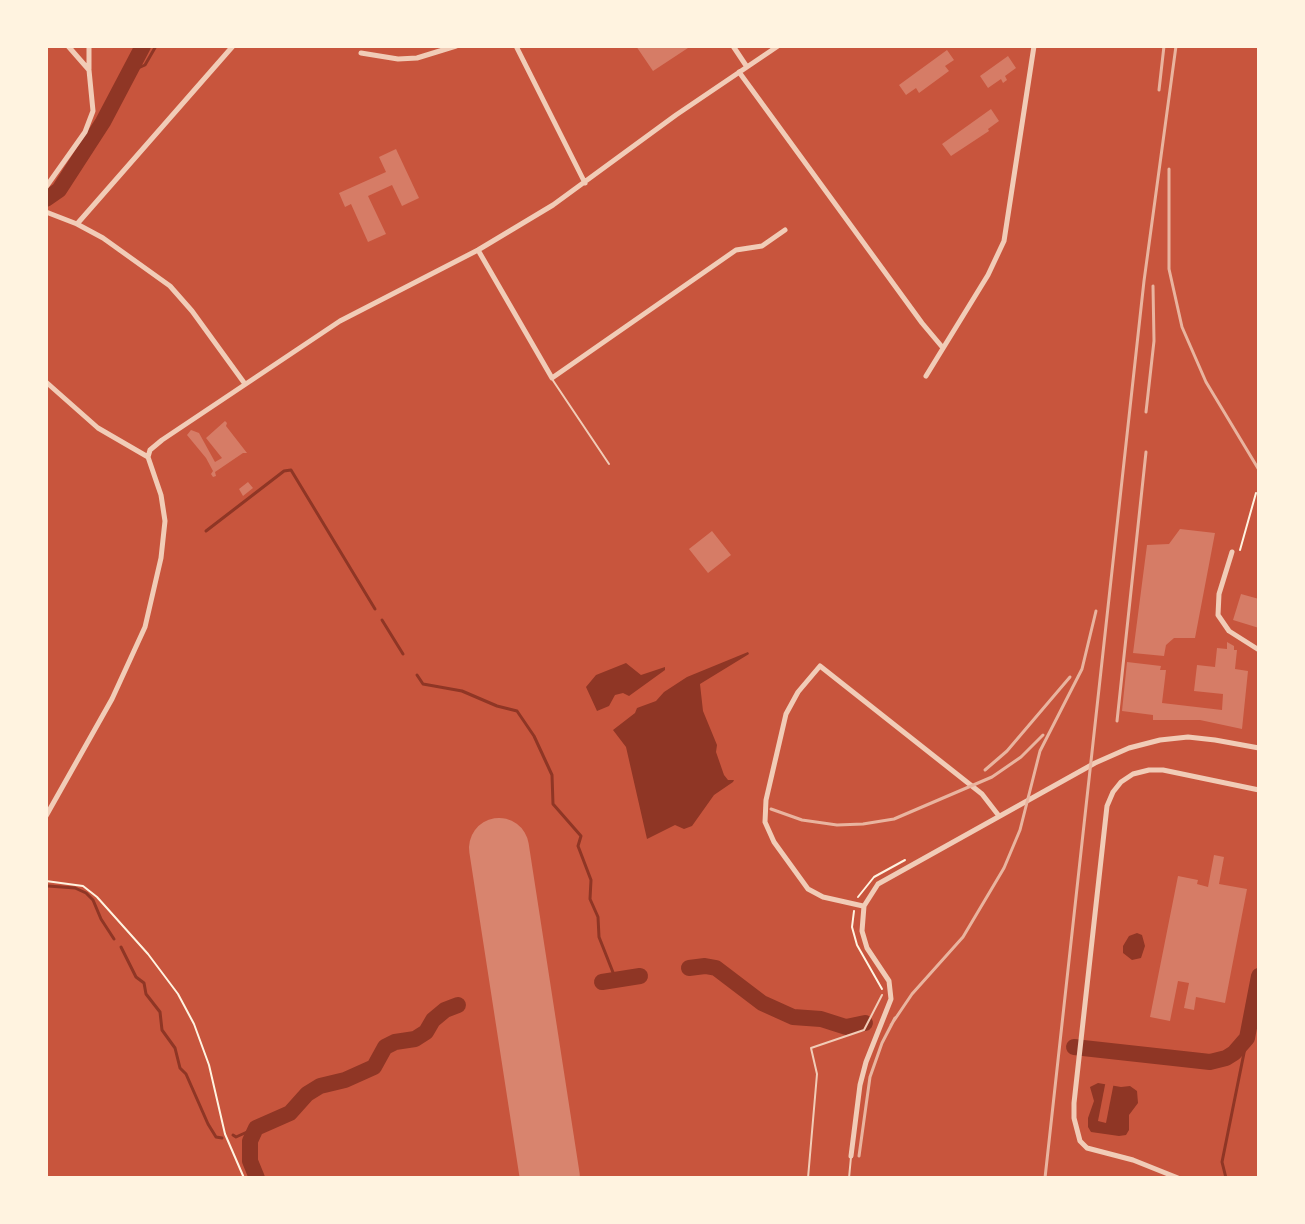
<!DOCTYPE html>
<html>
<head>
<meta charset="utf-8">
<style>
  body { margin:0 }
  #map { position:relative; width:1305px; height:1224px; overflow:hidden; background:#c8553d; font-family:"Times New Roman",serif }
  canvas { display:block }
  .frame { position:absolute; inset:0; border:48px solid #fff3e0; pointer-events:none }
</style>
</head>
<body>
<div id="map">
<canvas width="1305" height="1224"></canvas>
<div class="frame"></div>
</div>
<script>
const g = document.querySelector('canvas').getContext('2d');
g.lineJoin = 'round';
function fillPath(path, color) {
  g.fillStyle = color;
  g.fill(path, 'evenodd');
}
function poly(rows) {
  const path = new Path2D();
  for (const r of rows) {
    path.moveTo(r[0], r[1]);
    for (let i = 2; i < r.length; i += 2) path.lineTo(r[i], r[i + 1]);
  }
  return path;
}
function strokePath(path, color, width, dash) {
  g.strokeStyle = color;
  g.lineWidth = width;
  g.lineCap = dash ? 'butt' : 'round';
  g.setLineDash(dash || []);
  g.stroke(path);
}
const water = poly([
  [748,652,749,654,700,684,703,711,717,745,716,752,724,775,728,780,734,780,733,782,714,795,692,826,684,829,675,825,647,839,626,747,613,730,635,713,637,708,656,701,664,692,687,677],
  [626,663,641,675,665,667,665,670,629,696,623,693,615,695,609,706,597,711,586,687,596,675],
  [1137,933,1142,935,1145,946,1141,958,1132,960,1123,953,1123,946,1129,936],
  [1098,1083,1121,1087,1130,1086,1137,1091,1138,1103,1129,1115,1129,1130,1126,1135,1119,1136,1091,1132,1088,1127,1088,1118,1094,1101,1090,1087]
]);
const pier = poly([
  [1106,1080,1114,1082,1106,1123,1098,1121]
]);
const stream = poly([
  [129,72,145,65,156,46],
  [206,531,284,471,291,470,375,609],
  [382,620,403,654],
  [417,675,423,684,462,691,497,706,517,711,534,736,552,775,553,804,581,836,578,846,591,880,590,899,598,917,599,937,616,980],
  [48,886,75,888,86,893,93,900,101,919,114,939],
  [121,947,136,977,144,983,146,994,160,1012,162,1030,175,1048,180,1068,186,1074,208,1124,216,1137,222,1138],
  [233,1135,236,1137,256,1128],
  [1226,1178,1222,1162,1247,1038]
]);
const river = poly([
  [46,199,59,190,103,122,143,46],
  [689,968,705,966,716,968,762,1003,793,1017,821,1019,846,1027,865,1023],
  [602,982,640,976],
  [1074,1047,1210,1062,1226,1058,1234,1053,1247,1038,1259,976],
  [257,1178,250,1161,250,1141,256,1128,290,1113,307,1094,320,1086,345,1080,374,1067,385,1047,395,1042,415,1039,426,1032,433,1020,445,1010,458,1005]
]);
const runway = poly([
  [499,848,550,1178]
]);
const building = poly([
  [636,46,691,46,653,71],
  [947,50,954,60,945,66,949,71,919,93,916,88,906,95,899,85],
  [1008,56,1016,68,1005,76,1007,80,1003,83,1001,79,988,88,980,76],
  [991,109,999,121,988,129,989,131,951,156,942,144],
  [396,149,419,198,402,206,392,185,368,196,386,234,368,242,351,204,345,207,339,193,386,172,379,157],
  [225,421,227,423,226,426,247,453,243,453,215,472,216,476,213,477,211,474,213,471,206,458,187,435,191,430,199,433,215,462,222,458,206,438],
  [248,482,253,488,243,496,239,489],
  [1180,529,1215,533,1195,638,1174,638,1166,645,1164,656,1133,653,1147,545,1169,544],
  [712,531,731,555,708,573,689,549],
  [1241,594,1259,599,1259,628,1233,620],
  [1227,642,1234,646,1234,650,1237,650,1235,669,1248,671,1242,729,1200,720,1153,720,1153,715,1122,711,1127,662,1161,666,1160,670,1166,670,1162,703,1222,710,1223,694,1194,691,1197,665,1215,667,1217,648,1227,649],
  [1214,855,1224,857,1219,884,1247,889,1225,1003,1196,997,1194,1010,1184,1008,1189,983,1178,981,1170,1021,1150,1017,1178,876,1198,880,1197,884,1208,887]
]);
const path = poly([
  [1240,550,1256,493],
  [46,881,83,886,97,897,148,954,178,994,194,1024,209,1065,225,1134,244,1178],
  [858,897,874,877,905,860],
  [854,911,852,927,857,945,882,989]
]);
const service = poly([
  [552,379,609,464],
  [808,1178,817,1074,811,1048,864,1030,882,995],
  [849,1178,851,1157]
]);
const minor = poly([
  [516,46,585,183],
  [733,46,747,67],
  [361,53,398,59,417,58,456,46],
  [89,69,89,46],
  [739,72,922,323,943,348],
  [46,187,85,132,93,111,89,70,68,46],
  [46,212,77,224,103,238,170,286,192,311,245,384],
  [77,224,233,46],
  [478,250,552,378,736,250,762,246,785,230],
  [926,376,988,275,1004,241,1034,46],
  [46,382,98,428,148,457,161,495,165,521,161,558,145,627,112,699,46,816],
  [148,457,150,450,162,440,340,321,478,250,553,205,676,115,778,46],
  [1232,552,1219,594,1218,615,1229,631,1259,650],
  [863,906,823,897,808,889,774,842,765,822,766,800,786,714,798,692,820,666,982,794,999,816],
  [851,1156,860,1085,866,1062,891,999,889,981,867,948,862,931,864,906,878,884,1095,763,1129,748,1160,740,1188,737,1215,740,1259,748],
  [1178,1178,1133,1160,1087,1148,1080,1141,1074,1118,1074,1103,1107,806,1113,792,1121,782,1133,774,1149,770,1163,770,1259,790]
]);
const rail = poly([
  [1159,90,1164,46],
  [1169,169,1169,269,1182,327,1206,382,1259,470],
  [1146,412,1154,341,1153,286],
  [1117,721,1146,452],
  [985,770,1007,751,1070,677],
  [771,809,802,820,837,825,863,824,894,819,992,777,1021,757,1043,735],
  [891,1025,912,994,963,937,1004,868,1020,830,1040,751,1082,669,1096,611],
  [859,1156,870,1077,882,1043,895,1018],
  [1045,1178,1144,281,1176,46]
]);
fillPath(water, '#8f3625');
fillPath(pier, '#c8553d');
strokePath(stream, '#8f3625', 3);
strokePath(river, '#8f3625', 16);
strokePath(runway, '#d8846e', 60);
fillPath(building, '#d67c66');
strokePath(path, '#fff3e0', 2);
strokePath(service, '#f1ccb7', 2);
strokePath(minor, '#f1ccb7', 5);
strokePath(rail, '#e9b49f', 3);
</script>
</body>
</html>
